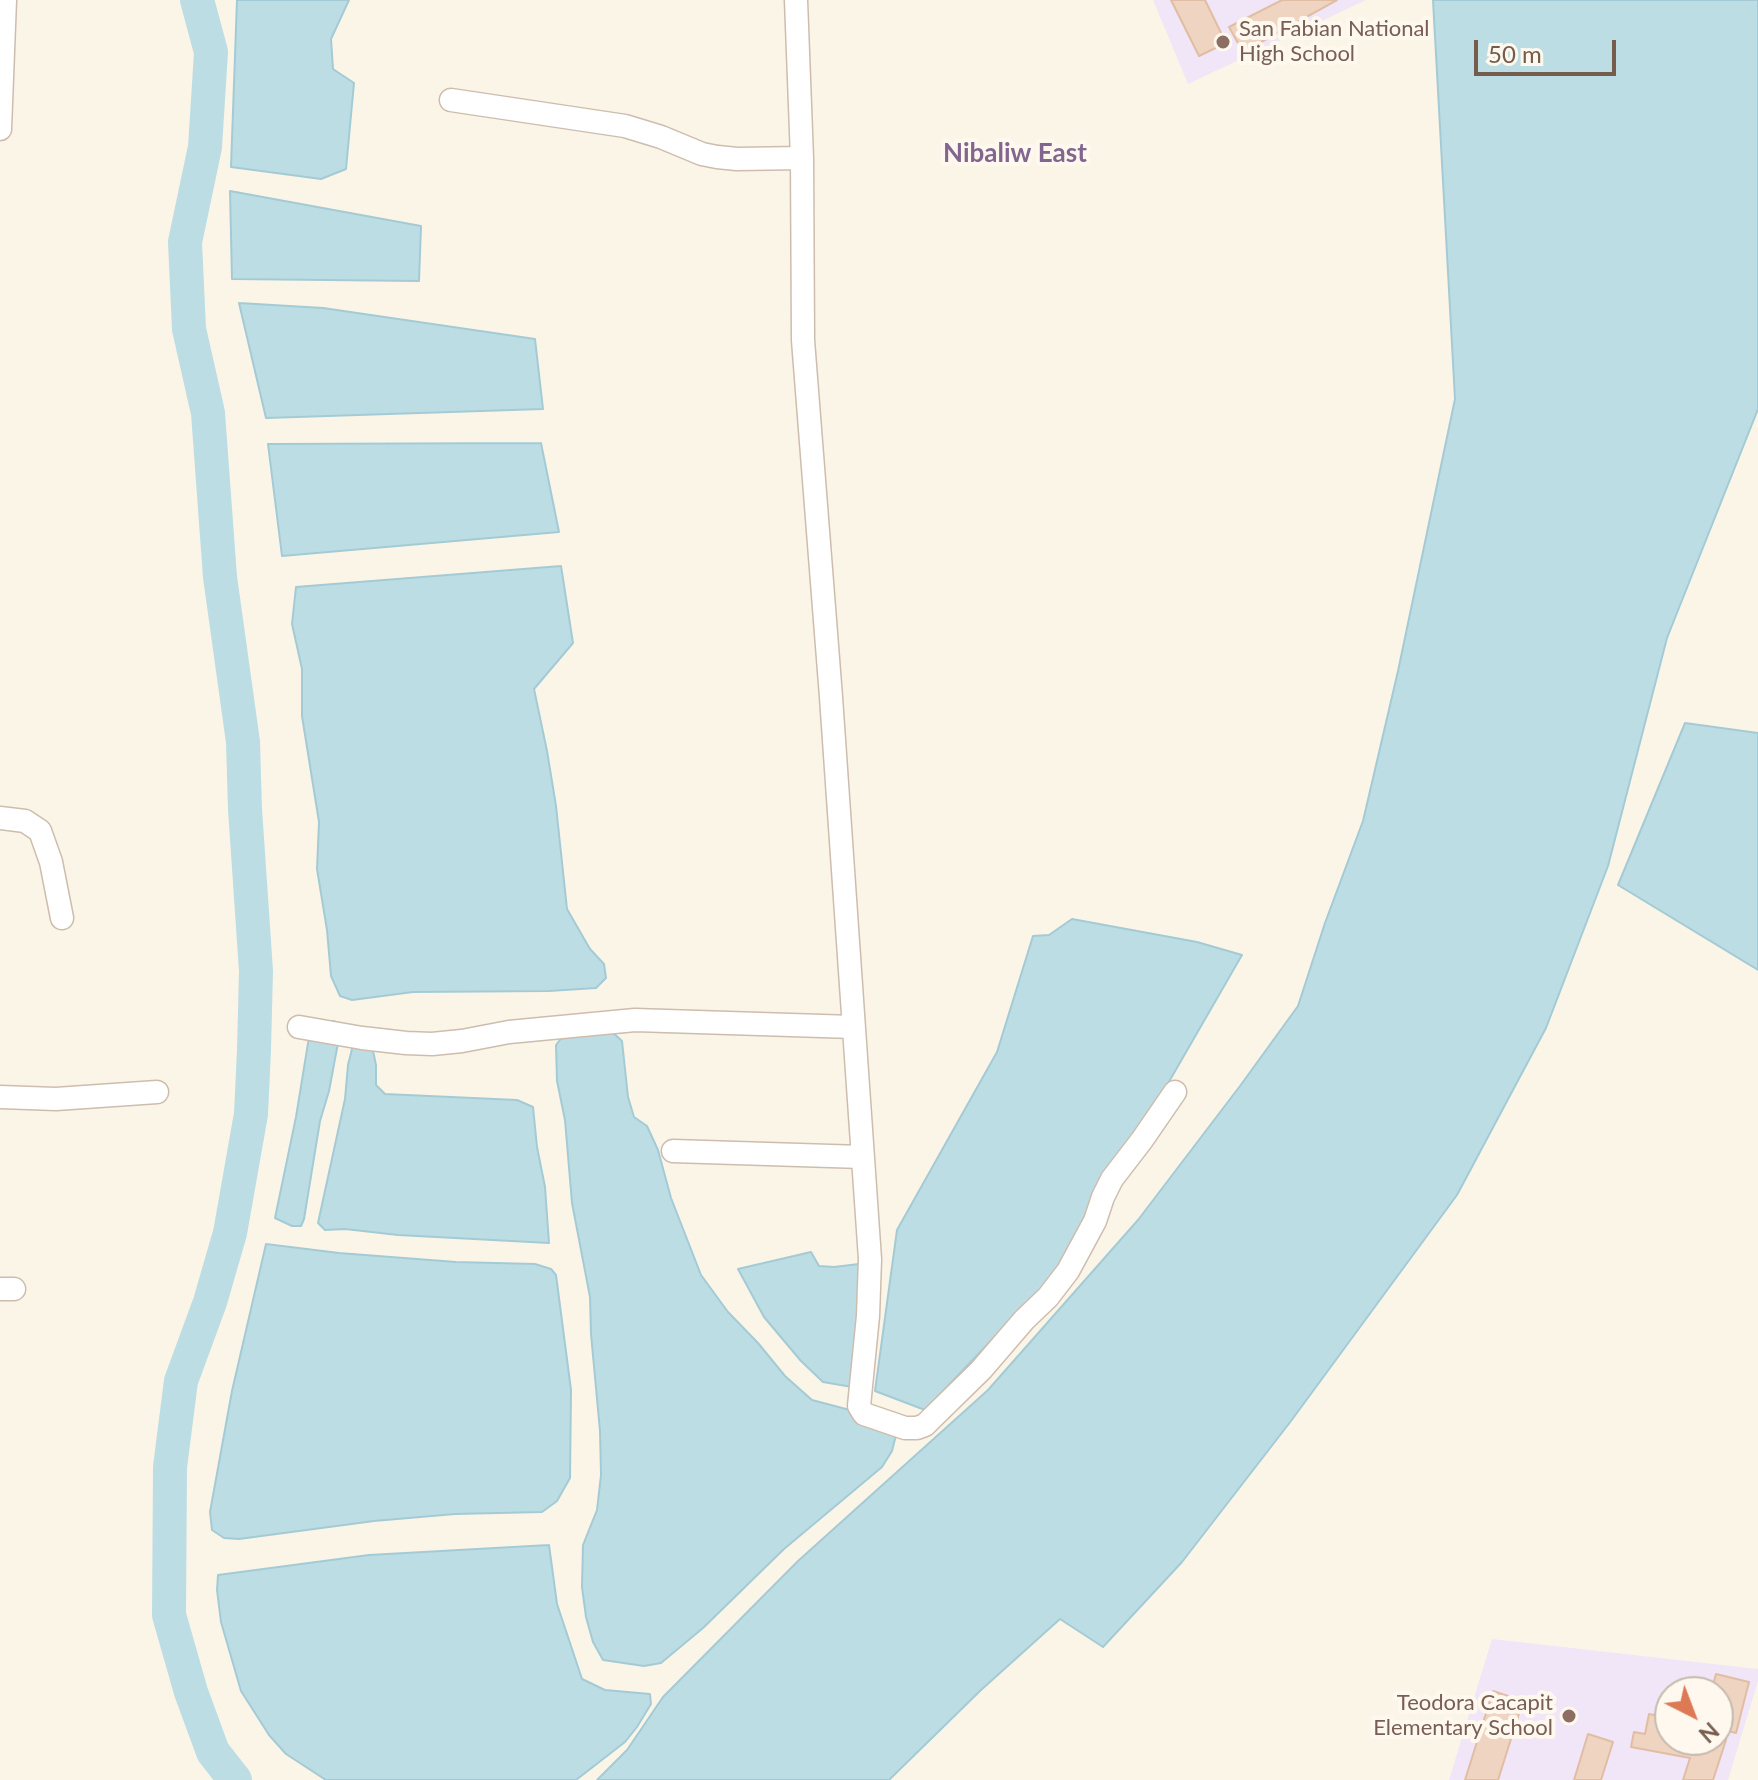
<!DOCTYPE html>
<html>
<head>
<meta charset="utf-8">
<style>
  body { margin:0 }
  #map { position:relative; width:1758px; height:1780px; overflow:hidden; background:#fbf5e8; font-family:Lato,sans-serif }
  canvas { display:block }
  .north { position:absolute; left:1654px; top:1676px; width:80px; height:80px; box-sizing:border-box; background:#fef8ee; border:2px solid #c7baae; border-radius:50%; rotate:138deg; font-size:22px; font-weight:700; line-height:32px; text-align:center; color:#745d4d }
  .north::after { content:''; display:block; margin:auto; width:28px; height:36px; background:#dd7955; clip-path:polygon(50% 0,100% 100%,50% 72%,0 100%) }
  .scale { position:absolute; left:1474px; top:40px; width:142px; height:36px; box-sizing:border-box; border:4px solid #745d4d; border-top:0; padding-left:10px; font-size:24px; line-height:28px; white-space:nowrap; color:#745d4d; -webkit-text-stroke:6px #fef8ee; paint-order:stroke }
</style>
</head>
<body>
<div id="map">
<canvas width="1758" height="1780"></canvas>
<div class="north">N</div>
<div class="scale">50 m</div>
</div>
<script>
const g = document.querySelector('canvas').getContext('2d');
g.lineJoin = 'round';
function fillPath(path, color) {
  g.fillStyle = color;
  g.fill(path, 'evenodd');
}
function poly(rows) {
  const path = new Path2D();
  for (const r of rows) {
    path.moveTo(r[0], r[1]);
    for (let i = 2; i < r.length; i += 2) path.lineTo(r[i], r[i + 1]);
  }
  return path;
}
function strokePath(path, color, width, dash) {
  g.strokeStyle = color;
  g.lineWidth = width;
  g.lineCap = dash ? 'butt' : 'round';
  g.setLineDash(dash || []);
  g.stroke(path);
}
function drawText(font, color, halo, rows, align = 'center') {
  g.font = font + ' Lato,sans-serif';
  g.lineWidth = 8;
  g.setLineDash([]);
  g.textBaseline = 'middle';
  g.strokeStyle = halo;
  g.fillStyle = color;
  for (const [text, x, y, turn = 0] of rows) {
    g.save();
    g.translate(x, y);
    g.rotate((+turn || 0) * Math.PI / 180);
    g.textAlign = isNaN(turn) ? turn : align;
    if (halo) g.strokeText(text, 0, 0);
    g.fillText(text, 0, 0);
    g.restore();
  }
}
const education = poly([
  [1153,0,1366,0,1188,84],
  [1492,1639,1758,1669,1758,1681,1728,1780,1449,1780],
  [1670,1692,1718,1692,1718,1740,1670,1740]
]);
const water = poly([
  [237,0,349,0,331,39,333,69,354,83,346,169,321,179,231,167,237,0],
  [1433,0,1758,0,1758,409,1667,638,1608,866,1546,1028,1457,1195,1291,1421,1182,1562,1103,1647,1060,1619,981,1690,889,1780,597,1780,627,1750,663,1697,798,1561,988,1390,1138,1220,1240,1086,1298,1006,1325,923,1363,821,1398,671,1455,399,1433,0],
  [230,191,421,226,419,281,232,279,230,191],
  [239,303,323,308,535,339,543,409,266,418,239,303],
  [541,443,559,532,282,556,268,444,541,443],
  [561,566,573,643,534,689,547,751,556,806,567,909,590,949,604,964,606,978,596,988,549,991,413,992,352,1000,340,996,331,976,327,930,317,869,319,822,302,716,302,669,292,624,296,587,561,566],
  [1685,723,1758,733,1758,970,1618,885,1685,723],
  [1072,919,1197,942,1242,955,1072,1250,1043,1291,1004,1327,925,1410,875,1391,897,1230,997,1052,1033,936,1049,935,1072,919],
  [334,1021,341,1027,329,1091,320,1121,304,1219,301,1226,292,1226,275,1218,296,1117,310,1031,323,1023,334,1021],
  [610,1030,622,1041,628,1097,634,1117,647,1126,658,1150,671,1198,701,1275,728,1312,758,1343,785,1376,812,1400,899,1423,892,1451,882,1467,784,1549,703,1628,661,1663,644,1666,603,1660,593,1642,586,1617,582,1587,583,1545,597,1510,601,1475,600,1431,591,1334,590,1297,572,1203,565,1120,557,1081,556,1045,566,1032,610,1030],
  [353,1045,372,1046,376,1065,376,1085,385,1094,517,1100,533,1107,537,1147,545,1187,549,1243,398,1235,345,1229,325,1230,318,1223,345,1099,348,1065,353,1045],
  [266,1244,339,1253,456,1262,535,1264,551,1269,556,1275,571,1390,570,1478,557,1501,542,1512,455,1514,374,1521,239,1539,224,1538,212,1530,210,1512,232,1391,266,1244],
  [811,1252,819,1266,834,1267,867,1263,858,1388,823,1382,801,1361,764,1317,738,1269,811,1252],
  [549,1545,557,1604,582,1679,605,1690,650,1694,651,1704,637,1727,625,1742,576,1780,326,1780,286,1754,269,1735,241,1691,221,1622,217,1590,218,1575,369,1555,549,1545]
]);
const river = poly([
  [197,0,211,52,205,147,185,242,189,329,208,413,220,577,243,742,245,809,256,971,254,1050,251,1114,230,1233,210,1302,181,1381,170,1467,169,1615,191,1692,213,1752,235,1780]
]);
const building = poly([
  [1171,0,1205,0,1226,43,1199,56,1171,0],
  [1282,0,1337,0,1243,52,1229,27,1282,0],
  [1716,1674,1749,1682,1736,1733,1718,1728,1718,1692,1711,1692,1716,1674],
  [1493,1691,1523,1701,1498,1780,1465,1780,1493,1691],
  [1649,1714,1670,1718,1670,1740,1726,1740,1713,1780,1683,1780,1690,1758,1631,1747,1634,1732,1645,1734,1649,1714],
  [1588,1734,1613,1742,1601,1780,1574,1780,1588,1734]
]);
const minor = poly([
  [796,0,802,158,803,340,831,697,870,1259,868,1316,859,1406,864,1414,905,1428,917,1428,925,1425,933,1417,981,1370,1024,1320,1048,1297,1068,1271,1095,1221,1103,1197,1112,1179,1142,1140,1175,1092],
  [451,100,625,126,661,137,702,154,717,157,737,159,802,158],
  [0,129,5,0],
  [0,818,25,821,40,831,51,862,62,918],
  [299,1027,362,1038,406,1043,432,1044,462,1041,509,1032,635,1020,853,1027],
  [0,1097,56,1099,157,1092],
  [673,1151,862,1157],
  [0,1289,14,1289]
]);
const markers = [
  [1223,42,8,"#8d6e63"],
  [1569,1716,8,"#8d6e63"]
];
const educationNames = [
  ["San Fabian National",1239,29],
  ["High School",1239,54],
  ["Teodora Cacapit",1553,1703,"right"],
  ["Elementary School",1553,1728,"right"]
];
const quarterNames = [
  ["Nibaliw East",1015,154]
];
fillPath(education, '#f1e5f8');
fillPath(water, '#bddde4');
strokePath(water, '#a4cbd5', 2);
strokePath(river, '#bddde4', 34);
fillPath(building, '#efd5c1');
strokePath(building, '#e1bda3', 2);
strokePath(minor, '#cdbdaf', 25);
strokePath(minor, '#fff', 22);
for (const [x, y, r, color] of markers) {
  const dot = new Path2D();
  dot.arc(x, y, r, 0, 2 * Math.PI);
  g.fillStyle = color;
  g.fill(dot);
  strokePath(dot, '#fef8ee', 3);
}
drawText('22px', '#785e54', '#fef8ee', educationNames, 'left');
drawText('bold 26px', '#836690', '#fef8ee', quarterNames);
</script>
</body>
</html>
